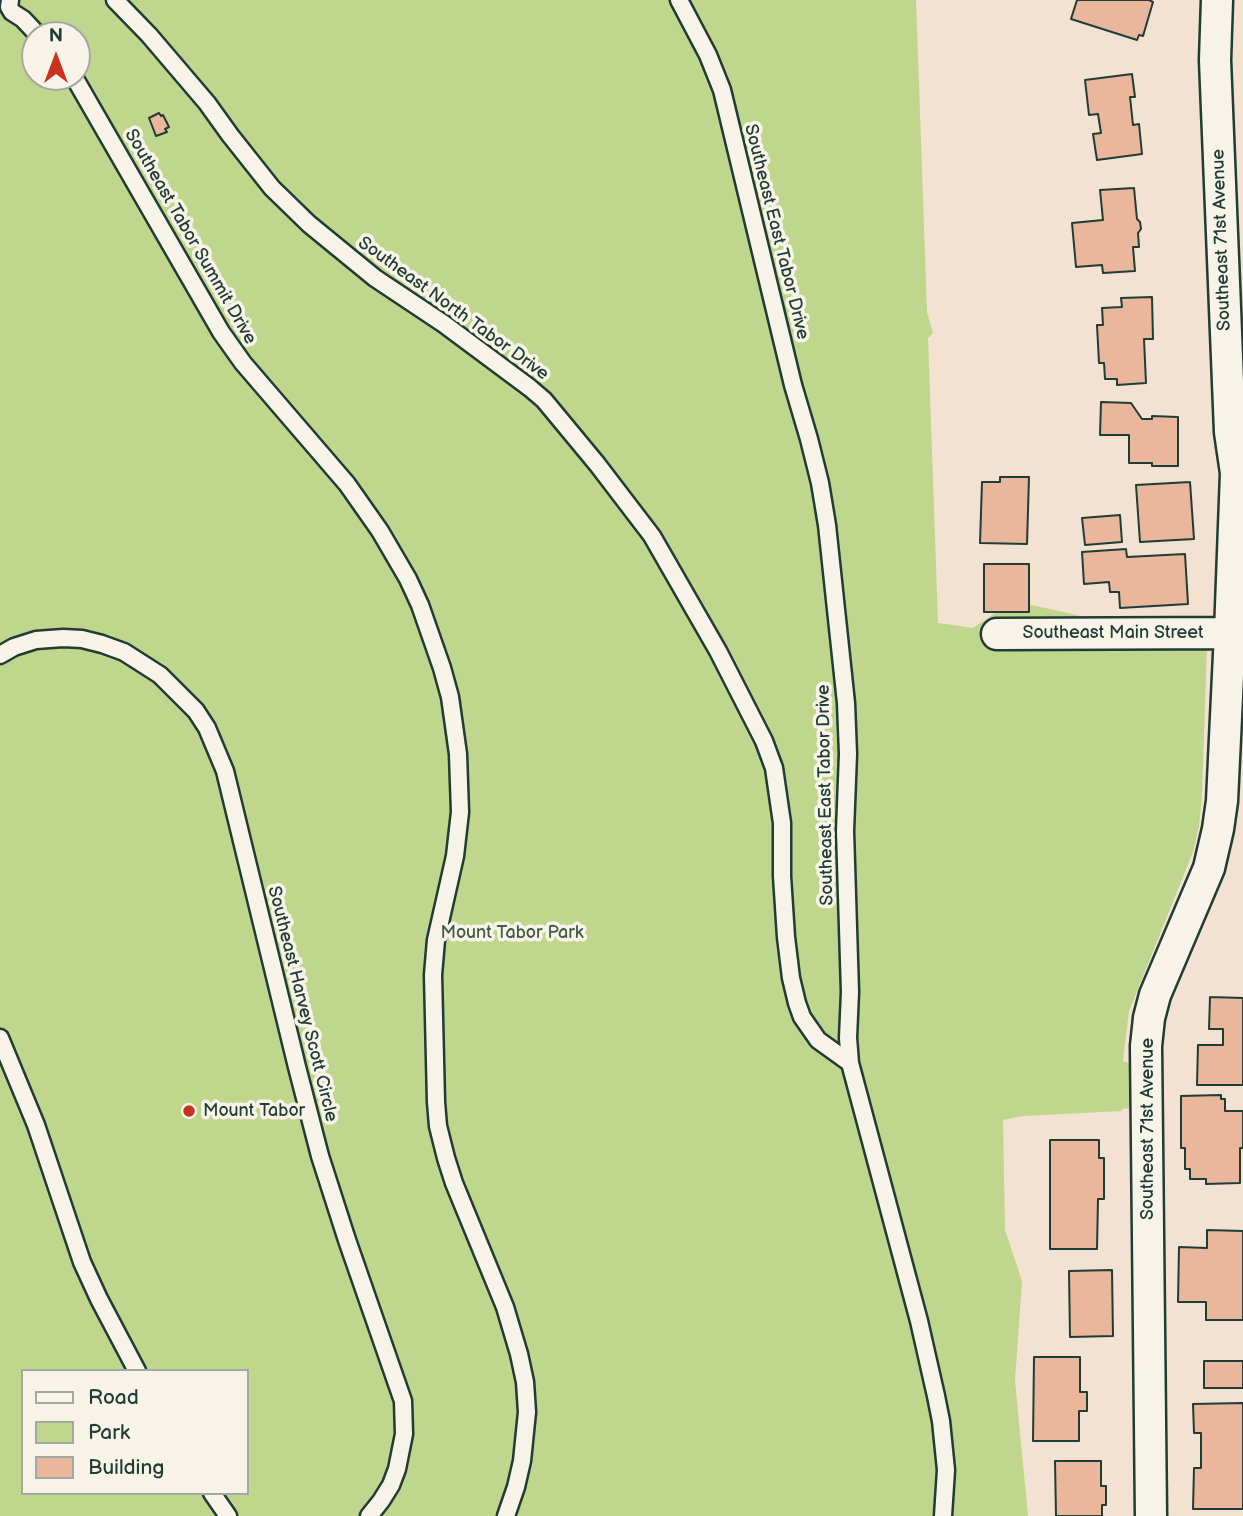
<!DOCTYPE html>
<html>
<head>
<meta charset="utf-8">
<style>
  body { margin:0 }
  #map { position:relative; width:1243px; height:1516px; overflow:hidden; background:#f3e1d1; font-family:"Balsamiq Sans",sans-serif }
  canvas { display:block }
  .legend { position:absolute; left:21px; top:1369px; width:228px; height:126px; box-sizing:border-box; background:#f7f3e8; border:2px solid #a1aaa0; margin:0; padding:9px 12px; list-style:none; font-size:21px; color:#1f3d34 }
  .legend li { display:flex; align-items:center; gap:14px; height:35px }
  .legend b { width:35px; border:2px solid #a1aaa0 }
  .north { position:absolute; left:21px; top:21px; width:70px; height:70px; box-sizing:border-box; background:#f7f3e8; border:2px solid #a1aaa0; border-radius:50%; rotate:0deg; font-size:19px; font-weight:700; line-height:28px; text-align:center; color:#1f3d34 }
  .north::after { content:''; display:block; margin:auto; width:24px; height:32px; background:#c8321e; clip-path:polygon(50% 0,100% 100%,50% 72%,0 100%) }
</style>
</head>
<body>
<div id="map">
<canvas width="1243" height="1516"></canvas>
<ul class="legend">
<li><b style="height:9px;background:#f7f3e8"></b>Road</li>
<li><b style="height:19px;background:#c0d68c"></b>Park</li>
<li><b style="height:19px;background:#eab69c"></b>Building</li>
</ul>
<div class="north">N</div>
</div>
<script>
const g = document.querySelector('canvas').getContext('2d');
g.lineJoin = 'round';
function fillPath(path, color) {
  g.fillStyle = color;
  g.fill(path, 'evenodd');
}
function poly(rows) {
  const path = new Path2D();
  for (const r of rows) {
    path.moveTo(r[0], r[1]);
    for (let i = 2; i < r.length; i += 2) path.lineTo(r[i], r[i + 1]);
  }
  return path;
}
function strokePath(path, color, width, dash) {
  g.strokeStyle = color;
  g.lineWidth = width;
  g.lineCap = dash ? 'butt' : 'round';
  g.setLineDash(dash || []);
  g.stroke(path);
}
function drawText(font, color, halo, rows, align = 'center') {
  g.font = font + ' "Balsamiq Sans",sans-serif';
  g.lineWidth = 7;
  g.setLineDash([]);
  g.textBaseline = 'middle';
  g.strokeStyle = halo;
  g.fillStyle = color;
  for (const [text, x, y, turn = 0] of rows) {
    g.save();
    g.translate(x, y);
    g.rotate((+turn || 0) * Math.PI / 180);
    g.textAlign = isNaN(turn) ? turn : align;
    if (halo) g.strokeText(text, 0, 0);
    g.fillText(text, 0, 0);
    g.restore();
  }
}
const green = poly([
  [0,0,916,0,927,312,933,333,928,338,938,623,973,628,1013,601,1077,615,1139,646,1207,645,1202,796,1199,826,1193,852,1129,1011,1123,1061,1132,1064,1132,1108,1122,1109,1122,1111,1023,1116,1003,1120,1005,1230,1022,1281,1015,1381,1028,1516,0,1516],
  [35,35,77,35,77,77,35,77],
  [23,1371,247,1371,247,1493,23,1493]
]);
const building = poly([
  [1077,0,1149,0,1153,2,1143,36,1139,35,1137,40,1071,19,1077,0],
  [1132,74,1135,97,1130,97,1133,125,1139,124,1142,154,1097,160,1093,134,1101,133,1098,114,1089,115,1085,80,1132,74],
  [159,113,161,116,163,115,169,127,165,129,167,132,156,136,149,118,159,113],
  [1134,188,1137,219,1140,222,1141,229,1138,233,1139,247,1133,247,1135,271,1103,273,1102,265,1076,267,1072,223,1103,220,1100,190,1134,188],
  [1152,297,1153,339,1144,339,1146,383,1117,385,1117,379,1105,379,1104,363,1099,363,1097,325,1103,325,1102,308,1122,307,1121,298,1152,297],
  [1101,402,1131,403,1142,419,1152,419,1152,416,1178,417,1178,466,1152,466,1152,463,1129,463,1129,435,1100,435,1101,402],
  [1000,477,1029,477,1027,544,980,543,982,482,1000,482,1000,477],
  [1190,482,1194,539,1140,542,1136,485,1190,482],
  [1120,515,1122,542,1085,545,1082,518,1120,515],
  [1126,549,1127,557,1185,554,1188,604,1120,608,1119,592,1110,592,1109,582,1084,584,1082,552,1126,549],
  [984,564,1029,564,1029,612,984,612,984,564],
  [1210,997,1243,998,1243,1085,1197,1085,1198,1045,1223,1045,1223,1029,1209,1029,1210,997],
  [1221,1095,1221,1099,1225,1099,1225,1111,1243,1111,1243,1148,1240,1148,1240,1183,1206,1184,1206,1179,1190,1179,1190,1169,1185,1169,1185,1148,1181,1148,1181,1096,1221,1095],
  [1050,1140,1099,1140,1099,1158,1104,1158,1104,1199,1098,1199,1097,1249,1050,1249,1050,1140],
  [1207,1230,1243,1231,1243,1320,1206,1320,1206,1302,1178,1302,1179,1247,1207,1248,1207,1230],
  [1112,1270,1113,1336,1070,1337,1069,1271,1112,1270],
  [1034,1357,1080,1357,1080,1392,1087,1392,1087,1411,1079,1411,1079,1441,1033,1441,1034,1357],
  [1204,1361,1243,1361,1243,1388,1204,1388,1204,1361],
  [1243,1403,1243,1509,1193,1509,1194,1468,1201,1468,1201,1433,1194,1433,1193,1404,1243,1403],
  [1055,1461,1101,1461,1101,1486,1106,1486,1106,1505,1102,1505,1102,1516,1056,1516,1055,1461]
]);
const lane = poly([
  [10,0,9,7,12,12,23,19,38,35],
  [115,0,149,35,207,103,230,135,272,188,309,224,375,278,444,324,530,388,544,400,597,464,652,536,718,651,764,741,774,768,782,823,782,876,786,937,791,978,797,1003,802,1017,818,1040,850,1063],
  [679,0,708,55,722,90,793,385,809,439,820,483,827,525,846,703,848,754,845,831,850,992,848,1038,850,1063,919,1321,936,1396,941,1421,946,1470,943,1516],
  [74,77,221,332,243,363,347,484,380,531,408,579,420,605,442,668,450,697,458,754,460,812,455,856,436,940,433,975,436,1102,438,1126,446,1158,454,1183,505,1307,519,1354,525,1382,527,1412,522,1461,516,1487,506,1516],
  [0,655,14,647,36,640,63,638,82,639,102,644,124,652,160,675,196,711,207,728,225,771,297,1067,320,1156,347,1240,403,1401,404,1434,397,1469,391,1485,381,1501,369,1516],
  [0,1038,36,1125,82,1262,99,1299,137,1371],
  [212,1493,228,1516]
]);
const street = poly([
  [997,634,1230,633],
  [1151,1516,1146,1046,1149,1018,1155,995,1209,868,1218,829,1222,801,1230,633,1236,473,1230,432,1215,60,1217,0]
]);
const markers = [
  [189,1111,7,"#c8321e"]
];
const streetNames = [
  ["Southeast East Tabor Drive",776,232,76],
  ["Southeast Tabor Summit Drive",190,237,60],
  ["Southeast 71st Avenue",1222,240,-92],
  ["Southeast North Tabor Drive",453,309,36],
  ["Southeast Main Street",1113,633],
  ["Southeast East Tabor Drive",826,795,-91],
  ["Southeast Harvey Scott Circle",302,1004,76],
  ["Southeast 71st Avenue",1148,1129,-90]
];
const parkNames = [
  ["Mount Tabor Park",512,933]
];
const poiNames = [
  ["Mount Tabor",203,1111]
];
fillPath(green, '#c0d68c');
fillPath(building, '#eab69c');
strokePath(building, '#1f3d34', 2);
strokePath(lane, '#1f3d34', 21);
strokePath(street, '#1f3d34', 35);
strokePath(lane, '#f7f3e8', 16);
strokePath(street, '#f7f3e8', 30);
for (const [x, y, r, color] of markers) {
  const dot = new Path2D();
  dot.arc(x, y, r, 0, 2 * Math.PI);
  g.fillStyle = color;
  g.fill(dot);
  strokePath(dot, '#f7f3e8', 2.5);
}
drawText('18px', '#1f3d34', '#f7f3e8', streetNames);
drawText('18px', '#3f5c46', '#f7f3e8', parkNames);
drawText('18px', '#1f3d34', '#f7f3e8', poiNames, 'left');
</script>
</body>
</html>
